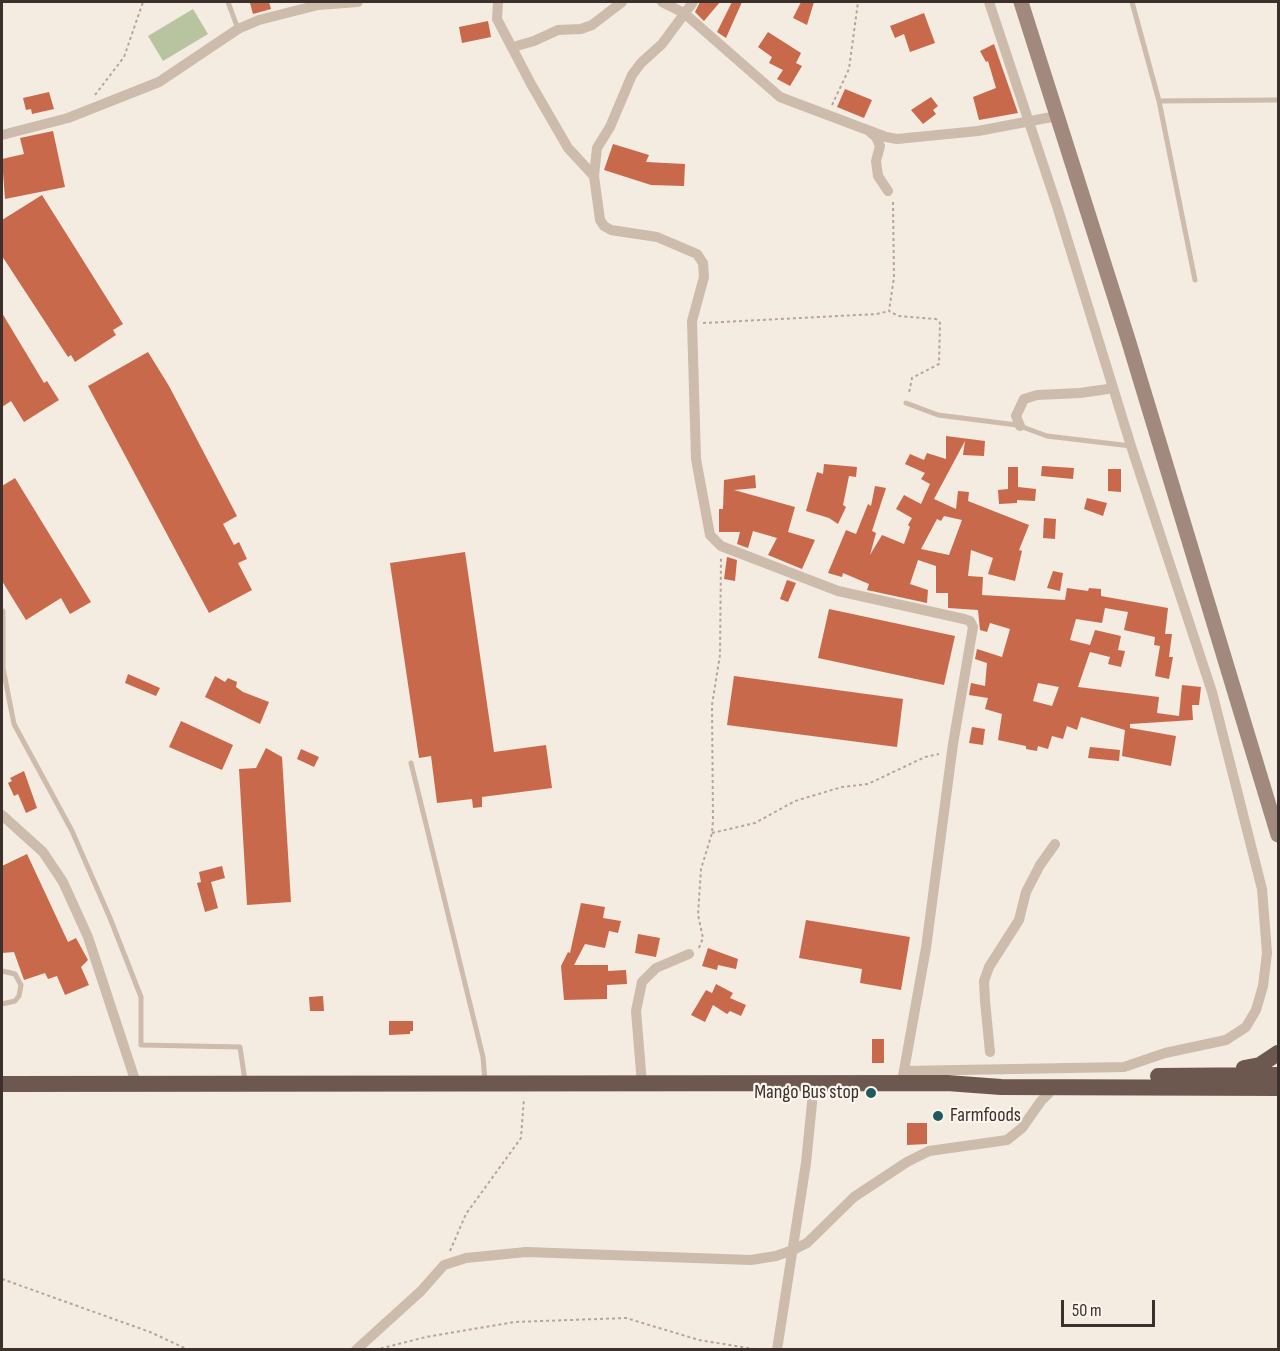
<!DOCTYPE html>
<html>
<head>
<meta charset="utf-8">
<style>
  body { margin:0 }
  #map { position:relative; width:1280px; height:1351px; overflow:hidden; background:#f4ebe1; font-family:"Sofia Sans Condensed",sans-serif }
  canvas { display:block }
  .frame { position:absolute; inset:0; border:3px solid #3b302b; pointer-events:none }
  .scale { position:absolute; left:1061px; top:1300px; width:94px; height:27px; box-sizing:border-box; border:3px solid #3b302b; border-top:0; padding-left:8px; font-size:18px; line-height:21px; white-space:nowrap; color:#3b302b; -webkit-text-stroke:4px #fbf5ee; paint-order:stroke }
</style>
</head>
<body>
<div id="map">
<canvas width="1280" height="1351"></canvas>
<div class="frame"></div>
<div class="scale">50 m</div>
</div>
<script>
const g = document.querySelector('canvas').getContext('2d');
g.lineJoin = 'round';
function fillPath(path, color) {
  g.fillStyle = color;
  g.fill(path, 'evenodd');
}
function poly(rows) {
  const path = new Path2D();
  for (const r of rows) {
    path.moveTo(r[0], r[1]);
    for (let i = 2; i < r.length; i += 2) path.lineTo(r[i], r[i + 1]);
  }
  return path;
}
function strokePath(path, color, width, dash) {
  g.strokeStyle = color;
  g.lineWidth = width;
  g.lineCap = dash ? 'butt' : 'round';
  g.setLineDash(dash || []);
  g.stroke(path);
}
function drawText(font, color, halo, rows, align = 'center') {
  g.font = font + ' "Sofia Sans Condensed",sans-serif';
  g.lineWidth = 4.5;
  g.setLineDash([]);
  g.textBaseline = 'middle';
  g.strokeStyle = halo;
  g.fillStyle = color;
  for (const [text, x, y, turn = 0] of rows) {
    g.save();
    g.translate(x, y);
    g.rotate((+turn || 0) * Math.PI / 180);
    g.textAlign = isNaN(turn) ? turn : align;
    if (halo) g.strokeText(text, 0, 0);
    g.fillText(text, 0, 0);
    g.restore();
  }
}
const green = poly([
  [193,9,208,34,163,61,148,36]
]);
const building = poly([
  [259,2,269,2,271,9,253,14,250,3],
  [700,2,720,2,704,21,695,12],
  [732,2,742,2,726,38,717,32],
  [801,2,814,2,807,25,793,18],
  [924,13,935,43,910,52,904,34,895,38,890,26],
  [488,21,491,37,462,43,459,27],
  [768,32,801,53,796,63,802,66,790,86,777,79,783,70,769,63,772,57,758,47],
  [994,44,1018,113,979,120,973,97,996,88,988,61,986,62,980,51],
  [845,89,872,100,864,118,837,107],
  [49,92,54,109,32,114,31,109,26,110,23,98],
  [931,97,938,106,933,110,936,114,923,124,911,110],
  [53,131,65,187,5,199,2,159,24,154,20,138],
  [613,144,649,155,646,162,685,164,684,186,651,185,604,170],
  [42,195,123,324,113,330,116,335,75,362,71,355,68,357,2,256,2,220],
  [2,313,44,383,47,381,59,400,24,422,11,401,2,407],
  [148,352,169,386,237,516,223,524,234,545,239,542,247,559,238,563,252,590,209,613,88,386],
  [946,436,985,441,984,456,963,455,965,441,934,499,956,509,958,491,969,492,968,501,1029,525,1019,550,1022,551,1015,581,988,574,993,558,971,550,968,576,983,577,982,595,1065,600,1067,588,1088,591,1089,588,1101,589,1101,596,1168,608,1165,634,1172,634,1169,657,1173,657,1169,679,1155,676,1160,646,1154,645,1155,637,1124,630,1128,612,1105,608,1102,623,1076,619,1070,640,1090,645,1095,630,1121,636,1118,650,1125,651,1121,667,1108,664,1110,657,1090,652,1078,687,1159,697,1157,713,1179,716,1182,685,1201,687,1199,705,1192,705,1193,720,1130,724,1130,728,1176,736,1171,766,1122,756,1125,730,1081,717,1077,730,1067,726,1063,739,1052,736,1048,749,1038,746,1037,751,1026,749,1026,746,998,740,1002,714,985,709,988,698,969,695,971,683,985,686,987,663,975,659,977,649,1002,657,1010,629,990,623,987,632,980,630,978,610,948,608,948,593,936,593,936,566,918,560,910,584,928,590,927,603,867,590,869,584,843,573,842,577,828,573,846,530,856,534,868,504,871,506,875,486,886,488,872,531,876,533,870,555,882,535,904,544,910,527,908,525,912,518,896,509,904,495,921,504,930,484,921,479,925,473,905,464,910,454,924,460,927,453,946,459],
  [944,516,962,520,949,555,921,549,937,519,941,521],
  [1038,683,1059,687,1052,706,1033,701],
  [824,464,857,467,856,477,849,476,843,505,846,507,838,524,829,518,806,511,817,472,823,474],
  [1042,466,1074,468,1073,479,1041,476],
  [1008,467,1018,467,1018,487,1036,489,1035,501,1017,500,1017,503,999,504,998,490,1008,489],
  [1108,469,1121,469,1121,492,1108,491],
  [755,475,756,488,734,490,795,507,788,532,815,540,802,569,768,555,777,538,753,531,748,548,737,544,740,532,719,532,719,509,723,509,724,480],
  [15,478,91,602,70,614,61,598,26,620,2,581,2,486],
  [1087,498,1107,503,1103,516,1084,509],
  [1044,518,1056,519,1055,539,1043,538],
  [465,552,494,752,546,745,552,788,482,797,482,807,473,808,472,799,437,803,431,756,419,758,390,563],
  [727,557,737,560,735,581,724,579],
  [1053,571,1063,573,1060,591,1047,588],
  [787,580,796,583,788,602,780,599],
  [829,609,955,636,944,685,818,658],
  [128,674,160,688,156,696,125,683],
  [215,676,225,682,228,678,237,682,236,687,243,692,269,702,260,724,205,697],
  [734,676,903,699,897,747,727,725],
  [181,721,233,745,222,770,169,747],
  [972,727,985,729,983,745,969,743],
  [1090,747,1120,750,1119,761,1088,758],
  [266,748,282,757,291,902,247,905,239,769,256,768],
  [301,749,319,757,314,767,297,759],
  [24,771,37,808,26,813,18,794,14,796,8,783,12,781,10,778],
  [27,854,68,942,76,938,88,960,81,967,89,985,65,995,57,976,48,979,45,973,24,980,14,952,2,953,2,866],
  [222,866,225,878,211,882,218,908,205,912,197,883,201,882,199,872],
  [581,903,605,907,603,918,621,921,618,933,609,931,605,948,585,944,574,965,608,965,608,971,626,970,627,984,607,985,607,999,564,1000,561,966,568,952,570,953],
  [806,920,910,937,901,990,860,983,862,969,799,958],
  [638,934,660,938,656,957,635,953],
  [708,948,738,959,736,969,718,965,717,970,702,966],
  [716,984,733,993,730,998,746,1005,741,1016,730,1011,727,1014,713,1005,705,1022,691,1015,706,990,712,993],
  [323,996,324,1011,310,1011,309,997],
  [389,1021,413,1021,413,1031,410,1031,410,1034,389,1035],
  [872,1039,884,1039,884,1063,872,1063],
  [907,1123,927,1123,927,1144,907,1145]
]);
const path = poly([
  [95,95,124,57,143,2],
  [832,105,849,69,858,2],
  [893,202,894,277,889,311,898,316,936,319,940,323,939,364,912,378,909,393],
  [703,323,877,314,889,311],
  [712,833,755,823,795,801,842,787,868,784,925,757,939,754],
  [699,948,703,938,698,915,701,869,712,833,713,820,712,705,720,655,721,558],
  [450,1251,466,1214,521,1138,524,1098],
  [2,1279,150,1332,189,1350],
  [375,1350,426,1337,514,1322,626,1318,699,1340,760,1350],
  [1278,1350,1278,1349]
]);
const service = poly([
  [228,2,238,29],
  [1132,2,1159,101,1195,280],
  [1159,101,1278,100],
  [906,403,938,415,1017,425,1047,436,1131,446],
  [3,611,3,668,14,724,72,831,110,918,141,997,141,1045,240,1047,245,1081],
  [411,763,483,1057,485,1081],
  [2,971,15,974,21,985,19,996,15,1001,2,1004]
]);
const minor = poly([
  [498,2,497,19,531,84,568,148,594,176],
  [662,2,684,13,780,97,886,137,897,139,978,131,1057,116],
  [693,2,662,44,641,63,632,75,610,127,597,148,594,176,600,220,604,226,611,230,657,237,697,254,703,263,704,277,692,321,696,459,710,535,721,546,838,591,964,619,970,621,973,627,953,744,926,948,903,1076],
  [513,47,534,41,558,30,581,29,592,25,622,2],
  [869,131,876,137,880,146,876,161,878,176,888,191],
  [2,135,68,118,159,82,238,29,259,20,318,5,358,2],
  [1020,426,1016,416,1024,399,1037,395,1080,393,1108,389],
  [2,815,43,852,63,882,88,937,136,1083],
  [990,1052,985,1001,984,981,989,967,1019,920,1026,892,1040,865,1055,844],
  [904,1071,1124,1067,1165,1053,1226,1040,1246,1027,1256,1010,1263,986,1267,953,1262,889,1212,692,1131,446,1057,206,989,2],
  [642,1084,636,1011,642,982,656,968,689,954],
  [356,1350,421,1291,444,1265,466,1258,526,1252,751,1260,776,1256,793,1250,807,1243,854,1197,907,1162,929,1151,1007,1140,1022,1128,1041,1101,1055,1087],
  [777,1350,806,1163,814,1083]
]);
const secondary = poly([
  [1021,2,1127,336,1278,835]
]);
const trunk = poly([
  [1244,1068,1260,1065,1278,1053],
  [1158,1076,1278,1075],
  [2,1084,947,1083,1001,1087,1278,1088]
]);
const markers = [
  [871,1093,6,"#1f5a5e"],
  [938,1116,6,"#1f5a5e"]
];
const poiNames = [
  ["Mango Bus stop",859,1093],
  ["Farmfoods",950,1116,"left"]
];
fillPath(green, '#b8c4a0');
fillPath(building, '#c8694b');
strokePath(path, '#b9a596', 2, [3, 3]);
strokePath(service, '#cdbbac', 5);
strokePath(minor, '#cdbbac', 10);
strokePath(secondary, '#a18a7d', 15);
strokePath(trunk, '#6c584f', 16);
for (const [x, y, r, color] of markers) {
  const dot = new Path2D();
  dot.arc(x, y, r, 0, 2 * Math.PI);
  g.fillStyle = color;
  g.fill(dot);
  strokePath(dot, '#fbf5ee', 2);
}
drawText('20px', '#3b302b', '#fbf5ee', poiNames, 'right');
</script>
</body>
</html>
